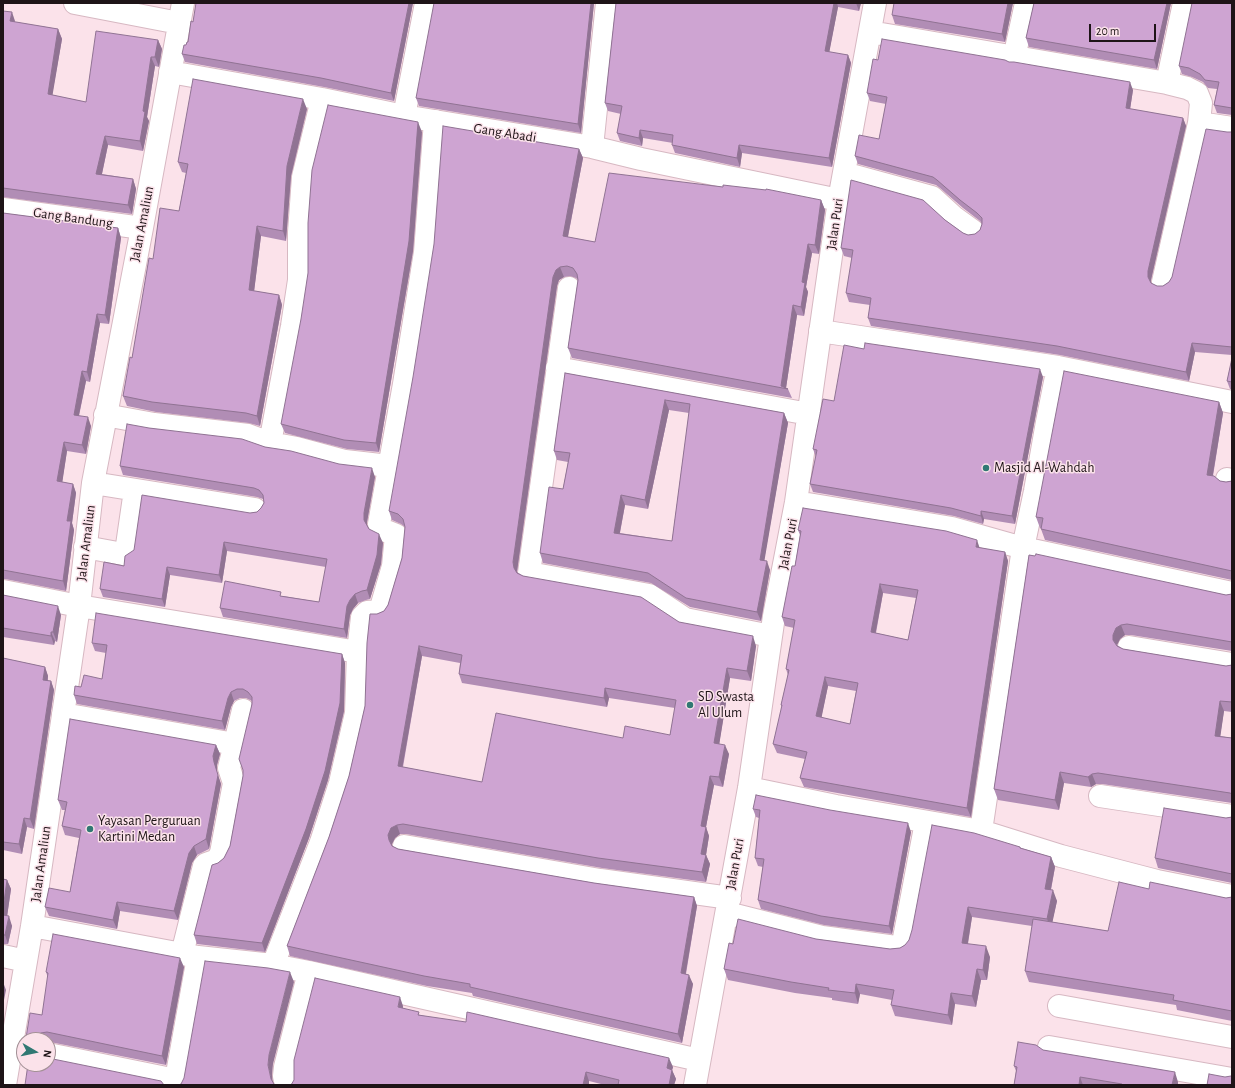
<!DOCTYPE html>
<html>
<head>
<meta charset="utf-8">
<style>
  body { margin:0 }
  #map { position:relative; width:1235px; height:1088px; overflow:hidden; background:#fbe2ea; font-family:"Alegreya Sans",sans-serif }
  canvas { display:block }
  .frame { position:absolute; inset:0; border:4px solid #1e1417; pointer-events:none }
  .north { position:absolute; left:16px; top:1032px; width:40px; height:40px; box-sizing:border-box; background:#fbe2ea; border:1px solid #a39096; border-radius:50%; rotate:99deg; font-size:11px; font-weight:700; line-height:16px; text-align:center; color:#1e1417 }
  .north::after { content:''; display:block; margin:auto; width:14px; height:18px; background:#307873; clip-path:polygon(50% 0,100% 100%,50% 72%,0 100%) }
  .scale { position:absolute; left:1089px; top:24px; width:67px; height:18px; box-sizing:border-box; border:2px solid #1e1417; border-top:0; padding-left:5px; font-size:12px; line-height:14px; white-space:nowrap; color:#1e1417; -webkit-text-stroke:3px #fbe2ea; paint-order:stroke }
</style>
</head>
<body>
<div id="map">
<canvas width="1235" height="1088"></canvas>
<div class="frame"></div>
<div class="north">N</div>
<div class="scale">20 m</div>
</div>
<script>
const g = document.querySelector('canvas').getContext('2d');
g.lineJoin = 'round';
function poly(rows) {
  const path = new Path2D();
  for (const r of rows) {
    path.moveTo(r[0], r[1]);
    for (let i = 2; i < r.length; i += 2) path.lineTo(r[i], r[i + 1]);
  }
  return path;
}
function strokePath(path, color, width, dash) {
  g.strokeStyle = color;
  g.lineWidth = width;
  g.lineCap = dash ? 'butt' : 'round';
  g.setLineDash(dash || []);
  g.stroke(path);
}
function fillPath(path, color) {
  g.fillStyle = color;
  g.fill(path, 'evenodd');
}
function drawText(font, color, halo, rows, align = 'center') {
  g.font = font + ' "Alegreya Sans",sans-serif';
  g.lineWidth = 3;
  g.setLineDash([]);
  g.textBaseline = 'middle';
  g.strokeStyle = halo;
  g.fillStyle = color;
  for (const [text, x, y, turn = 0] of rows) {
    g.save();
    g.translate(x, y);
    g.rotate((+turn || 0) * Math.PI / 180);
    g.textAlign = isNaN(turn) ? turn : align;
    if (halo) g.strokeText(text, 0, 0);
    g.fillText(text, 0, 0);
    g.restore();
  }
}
const minor = poly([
  [75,3,179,23],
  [870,32,1167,83,1187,88,1197,93,1201,103,1199,123,1163,282],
  [1014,58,1026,3],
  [170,72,322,99,404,116,592,147,641,159,839,200],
  [1167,83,1184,3],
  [404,116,426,3],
  [1199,123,1232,128],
  [592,147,607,3],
  [844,173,932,197,955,218,973,231],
  [3,209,142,228],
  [569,288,529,573,649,595,685,619,771,636],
  [820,331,1058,367,1232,402],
  [557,368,809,414],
  [105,415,154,424,248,435,270,443,297,448,345,461,389,466],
  [270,443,292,326,299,280,299,232,303,177,322,99],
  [1227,479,1232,480],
  [93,483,255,509],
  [796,502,952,528,1023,548,1232,593],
  [85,547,123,554,126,552,135,490],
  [3,591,79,606,358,652],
  [1129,647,1232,664],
  [63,714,235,744],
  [749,788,836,806,981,831,1023,548,1035,491,1047,422,1058,367],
  [1100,796,1232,816],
  [981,831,1061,856,1157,881,1232,896],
  [404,846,600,880,730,898],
  [727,913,822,937,896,947,901,946,904,938,926,822],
  [32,926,198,957,273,965,309,972,699,1060],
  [182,954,204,866,206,864,217,860,221,853,234,783,229,768,243,710],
  [3,956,26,961],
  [273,965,321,842,340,783,356,713,358,652,362,617,367,612,380,611,393,566,396,535,381,529,379,524,404,384,425,252,435,121],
  [1059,1006,1232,1037],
  [1049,1047,1232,1079],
  [48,1054,176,1080],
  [5,1085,32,926,79,606,93,483,142,228,183,3],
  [175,1085,198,957],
  [286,1085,284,1076,285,1067,309,972],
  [695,1085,749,788,774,616,796,502,839,200,875,3]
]);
const wall = poly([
  [413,3,394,101,324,87,185,62,182,54,188,42,193,22],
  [594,3,581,133,419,106,416,98],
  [616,3,861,3,859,11,838,7,829,52,848,55,851,63,832,167,742,153,740,167,675,153,672,145,673,143,643,138,642,146,620,141,617,133,621,114,608,111,605,103],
  [1013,3,1005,42,895,24,892,15],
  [1034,3,1171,3,1157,69,1029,47,1026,38],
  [1232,3,1232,115,1217,113,1214,105,1217,89,1208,88,1203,82,1192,77,1182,74,1179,66],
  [3,11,15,22,58,29,62,39,52,95,86,102,158,40,162,49,159,67,155,66,147,117,149,121,143,151,108,145,102,174,133,179,136,189,132,214,3,197],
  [878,60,1009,62,1133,90,1130,109,1183,118,1186,126,1151,280,1151,283,1157,286,1163,286,1169,282,1172,277,1227,132,1232,132,1232,355,1195,352,1189,381,1060,355,871,326,868,318,870,305,849,302,846,293,852,258,844,256,841,248,945,220,963,233,968,235,975,234,980,230,982,224,980,221,963,208,940,188,936,185,858,164,855,156,879,139,886,104,870,101,867,93],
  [307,109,291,176,286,241,261,236,254,291,279,295,282,305,260,426,249,423,156,412,127,406,123,396,132,358,153,259,179,211,186,173,182,172,178,162],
  [422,132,413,251,379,452,347,449,285,433,281,424],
  [579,149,583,158,568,237,595,242,821,200,825,210,819,254,812,253,806,287,808,292,804,316,797,315,786,388,788,389,792,398,572,358,568,348,578,280,576,278,570,276,564,277,559,280,557,286,517,572,523,576,679,622,756,646,751,681,730,678,719,744,729,754,723,787,714,785,706,827,709,836,706,855,710,864,706,882,602,868,406,834,400,834,395,838,392,844,392,846,398,849,594,883,694,897,697,906,686,974,693,984,682,1043,473,996,472,993,427,986,290,956,287,946,329,837,349,776,365,706,377,614,384,611,388,605,402,558,405,527,401,524,392,520,389,511],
  [422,656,460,663,459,674,462,683,607,707,609,698,675,708,670,735,623,738,482,782,403,767],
  [3,213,118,228,121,238,109,324,100,323,90,382,86,381,79,416,91,426,86,454,67,451,62,482,73,484,76,493,72,523,74,530,66,591,5,579,3,579],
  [864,349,1043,377,1015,524,984,519,983,524,954,516,813,492,810,484,816,457,813,449,834,401],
  [1232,358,1232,390,1230,389,1227,381],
  [565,373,784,413,788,423,764,560,770,570,761,621,690,607,651,583,543,563,540,553,563,489,568,462,557,460,554,451],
  [669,410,689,413,672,541,620,533,625,505,648,509],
  [1219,402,1223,413,1213,476,1220,481,1226,482,1232,481,1232,580,1045,540,1041,529,1041,528,1040,528,1036,517],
  [149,428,265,447,375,477,367,522,367,525,369,529,383,543,381,564,370,599,366,600,358,603,353,609,350,615,347,638,223,617,220,608,283,596,319,602,326,567,227,551,222,583,170,575,165,607,103,597,100,589,124,566,250,513,257,512,261,508,264,503,264,501,263,499,257,497,123,475,120,466],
  [798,530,980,548,1005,552,1008,561,971,817,804,787,800,778,805,759,777,753,773,744,782,707,781,705,788,675,786,669,794,628,785,626,782,617,795,566,800,535],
  [883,593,916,598,908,640,876,633],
  [828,686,856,691,850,724,821,718],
  [1029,555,1226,595,1232,594,1232,651,1131,635,1125,635,1120,639,1117,645,1123,649,1226,666,1232,665,1232,712,1224,711,1220,736,1232,738,1232,803,1102,784,1096,784,1091,787,1064,783,1059,810,998,800,994,789],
  [3,595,61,615,57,642,55,641,54,645,3,637],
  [92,643,342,654,345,663,344,711,328,780,309,838,265,952,197,944,194,935,218,863,224,858,230,846,243,776,252,701,246,698,240,698,234,701,231,707,225,730,77,704,74,695,81,687,102,679,106,653,95,651],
  [3,658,45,667,48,676,48,681,51,681,54,690,34,829,27,827,22,854,3,850],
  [216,745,220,754,217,765,217,772,221,784,209,849,197,855,192,863,178,920,120,911,117,929,49,916,45,907,70,892,79,838,65,835,62,826,65,810,62,810,58,800],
  [753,809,911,832,892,934,824,925,761,909,758,900,763,867,758,866,755,858,759,818,756,817],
  [1232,817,1232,883,1158,868,1155,858,1226,818],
  [1020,847,1021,848,1051,857,1055,867,1051,890,1057,901,1052,922,1108,931,1149,889,1226,898,1232,897,1232,1021,1177,1010,1176,1005,1029,982,1025,971,1032,926,972,917,968,944,990,957,987,980,981,980,976,1007,955,1004,952,1025,895,1016,891,1005,892,1000,860,994,858,1004,832,1000,832,998,795,993,728,980,724,969,733,944,816,939,890,949,900,948,905,945],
  [3,879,7,880,11,889,7,916,12,926,8,944,3,944],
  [184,967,166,1065,50,1042,48,1042,48,1040,26,1040,26,1038,42,1015,48,978,46,972],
  [403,1006,403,1008,420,1015,673,1067,672,1070,676,1079,674,1085,605,1085,589,1081,589,1085,291,1085],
  [1043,1050,1178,1082,1178,1085,1014,1085,1016,1071,1014,1066]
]);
const shadedWall = poly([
  [409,3,413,3,394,101,391,93],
  [591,3,594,3,581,133,578,124],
  [834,3,837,3,838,7,828,59,825,51],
  [856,3,861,3,859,11],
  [1008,3,1013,3,1005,42,1002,34],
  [1167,3,1171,3,1157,69,1154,60],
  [12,12,15,21,14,30,10,21],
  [58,29,62,39,51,104,48,94],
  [158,40,162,49,159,67,155,57],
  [848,55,851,63,832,167,829,158],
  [151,57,155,66,147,117,149,121,143,151,140,141,143,111],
  [1130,82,1133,90,1129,116,1126,108],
  [303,99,307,109,291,176,286,241,283,231,287,166],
  [1183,118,1186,126,1151,280,1151,285,1148,277,1148,271],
  [418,122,422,132,413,251,379,452,376,443],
  [640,130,643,138,642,146,639,138],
  [105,136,108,145,100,183,96,174],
  [739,145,742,153,740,167,737,158],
  [579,149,583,158,566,246,563,236],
  [133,179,136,189,132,214,128,205],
  [821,200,825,210,819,254,815,245],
  [257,226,261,236,253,300,249,290],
  [118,228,121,238,109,324,105,315],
  [808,244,812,253,806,287,808,292,804,316,801,307,802,282],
  [560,267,564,277,559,280,557,286,517,571,517,577,514,568,513,562,553,277,556,270],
  [279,295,282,305,260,426,257,416],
  [793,305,797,315,786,388,781,386],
  [97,314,100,323,90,382,87,372],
  [1192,343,1195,352,1189,381,1186,372],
  [1040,369,1043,377,1015,524,1012,516],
  [82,371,86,381,77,424,74,415],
  [665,400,669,410,648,509,645,500],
  [1219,402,1223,413,1211,486,1207,475],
  [784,413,788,423,763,569,760,560],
  [88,417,91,426,86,454,82,445],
  [64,442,67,451,61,491,57,481],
  [372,468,375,477,367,522,367,529,364,520,364,513],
  [73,484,76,493,72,523,74,530,66,591,63,581,67,521],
  [621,495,625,505,618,542,614,533],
  [981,511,984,519,983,524,981,516],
  [379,534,383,543,381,564,370,599,367,590],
  [977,540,980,549,976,547],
  [224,542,227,551,222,583,219,575],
  [1005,552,1008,561,971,817,967,808],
  [767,561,770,570,761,621,757,612],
  [167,567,170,575,165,607,162,599],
  [880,584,883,593,874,641,871,632],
  [355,594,358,603,353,609,350,615,347,638,344,629,347,606,350,600],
  [58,606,61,615,57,642,53,632],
  [1121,625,1125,635,1120,639,1117,645,1113,640,1113,635,1116,628],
  [51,632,55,641,54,645,51,636],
  [753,636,756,646,751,681,747,671],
  [419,646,422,656,401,775,398,766],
  [342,654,345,663,344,711,328,780,309,838,265,952,262,943],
  [45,667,48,676,46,689,43,680],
  [727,668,730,678,718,752,714,743],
  [825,677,828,686,820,725,816,716],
  [51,681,54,690,34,829,30,819],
  [605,688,609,698,607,707,604,698],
  [231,692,234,701,231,707,225,730,222,721,228,698],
  [1220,701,1224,711,1219,746,1215,736],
  [216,745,220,754,217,765,217,772,221,784,209,849,206,839,214,762,213,756],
  [725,745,729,754,723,787,719,777],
  [1060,772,1064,783,1059,810,1055,800],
  [1092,774,1096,784,1091,787,1088,777],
  [710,776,714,785,706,827,709,836,706,855,710,864,706,882,702,872,701,854,701,826],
  [24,818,27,827,22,854,19,844],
  [908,823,911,832,892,934,889,926],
  [397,825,400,834,395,838,392,844,392,850,389,840,388,835,391,828],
  [194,846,197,855,192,863,178,920,174,911,189,853],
  [1051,857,1055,867,1049,899,1045,889],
  [7,880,11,889,6,924,3,917,3,909],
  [1053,890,1057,901,1051,929,1047,919],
  [694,897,697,906,684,983,681,973],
  [117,902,120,911,117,929,113,920],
  [968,907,972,917,966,954,962,943],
  [9,916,12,926,8,944,5,935],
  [986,946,990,957,987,980,983,970],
  [180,958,184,967,166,1065,162,1056],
  [977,969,981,980,976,1007,972,996],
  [290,972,294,982,273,1064,272,1075,273,1085,271,1079,268,1065,269,1055],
  [689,975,693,984,682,1043,678,1034],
  [3,982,6,990,3,1005],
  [856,984,860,994,858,1004,855,993],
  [951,993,955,1004,952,1025,948,1015],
  [400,997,403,1006,401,1017,398,1007],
  [41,1033,44,1040,34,1040,36,1036],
  [669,1058,673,1067,670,1078,667,1068],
  [672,1070,676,1079,674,1085,669,1085],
  [586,1072,589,1081,589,1085,583,1085],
  [1175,1072,1178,1082,1178,1085,1172,1085],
  [1080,1077,1083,1085,1079,1085]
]);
const building = poly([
  [196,3,409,3,391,93,321,78,182,54,184,45,186,45,187,42,188,42,191,21,193,22,196,3],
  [434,3,591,3,578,124,416,98,434,3],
  [616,3,834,3,825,51,848,55,829,158,739,145,737,158,672,145,673,135,640,130,639,138,617,133,622,106,605,103,616,3],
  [894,3,1008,3,1002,34,892,15,894,3],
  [1034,3,1167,3,1154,60,1026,38,1034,3],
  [1192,3,1232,3,1232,108,1214,105,1219,82,1205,80,1200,74,1189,68,1179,66,1192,3],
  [3,11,12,12,10,21,58,29,48,94,86,102,96,31,158,40,155,57,151,57,143,111,145,112,140,141,105,136,96,174,133,179,128,205,3,188,3,11],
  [882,39,1005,60,1009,62,1014,62,1130,82,1126,108,1183,118,1148,271,1148,277,1151,283,1157,286,1163,286,1169,282,1172,277,1206,129,1227,132,1232,132,1232,347,1192,343,1186,372,1057,346,868,318,871,298,846,293,853,250,841,248,851,180,923,200,945,220,963,233,968,235,975,234,980,230,982,224,982,218,977,213,960,200,937,180,933,177,855,156,859,135,879,139,887,97,867,93,873,59,878,60,882,39],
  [193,79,303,99,287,166,283,231,257,226,249,290,279,295,257,416,246,413,152,402,123,396,130,357,132,358,149,258,153,259,160,208,179,211,188,164,178,162,193,79],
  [328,105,418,122,409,241,376,443,344,440,281,424,301,319,308,273,308,223,312,170,328,105],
  [443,126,579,149,563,236,595,242,609,173,723,187,723,185,766,190,766,189,821,200,815,245,808,244,802,282,805,283,801,307,793,305,781,386,788,389,568,348,578,280,577,274,573,268,567,266,560,267,556,270,553,277,513,562,514,568,517,573,523,576,641,597,679,622,753,636,747,671,727,668,714,743,725,745,719,777,710,776,701,826,706,827,701,854,706,855,702,872,598,858,403,824,397,825,391,828,388,835,389,840,392,846,398,849,594,883,694,897,681,973,689,975,678,1034,470,987,470,984,424,976,287,946,329,837,349,776,365,706,367,643,370,614,377,614,384,611,388,605,402,558,405,527,403,519,398,514,389,511,413,377,434,244,443,126],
  [419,646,462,655,459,674,604,698,605,688,676,700,670,735,625,726,623,738,496,713,482,782,398,766,419,646],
  [3,213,118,228,105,315,97,314,87,372,82,371,74,415,88,417,82,445,64,442,57,481,73,484,67,521,71,521,63,581,3,570,3,213],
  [865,343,1040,369,1012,516,981,511,981,516,951,508,810,484,817,450,813,449,823,399,834,401,844,345,864,349,865,343],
  [1232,358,1232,382,1227,381,1232,358],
  [1064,371,1219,402,1207,475,1214,476,1220,481,1226,482,1232,481,1232,571,1041,529,1043,518,1036,517,1064,371],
  [565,373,784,413,760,560,767,561,757,612,686,598,648,573,540,553,549,487,563,489,570,453,554,451,565,373],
  [665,400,690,404,672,541,614,533,621,495,645,500,665,400],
  [127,424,149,428,242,439,265,447,291,451,339,464,372,468,364,513,364,520,369,529,379,534,377,555,367,590,362,591,355,594,350,600,347,606,344,629,220,608,225,581,281,592,280,596,319,602,327,559,224,542,219,575,167,567,162,599,100,589,104,562,124,566,125,556,134,550,142,495,250,513,257,512,261,508,264,503,263,495,259,490,254,488,120,466,127,424],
  [803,508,946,531,977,540,976,547,1005,552,967,808,800,778,807,752,773,744,782,705,781,705,789,670,786,669,795,620,782,617,792,566,795,566,801,531,798,530,803,508],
  [880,584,918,590,908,640,871,632,880,584],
  [825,677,858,683,850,724,816,716,825,677],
  [1036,554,1226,595,1232,594,1232,642,1127,624,1121,625,1116,628,1113,635,1113,640,1117,646,1123,649,1226,666,1232,665,1232,702,1220,701,1215,736,1232,738,1232,794,1230,793,1098,773,1092,774,1088,777,1060,772,1055,800,994,789,1029,555,1035,556,1036,554],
  [3,595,58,606,53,632,51,632,51,636,3,628,3,595],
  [96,613,342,654,340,703,325,771,306,829,262,943,194,935,212,865,218,863,224,858,230,846,243,776,243,770,239,759,252,704,252,697,248,692,243,689,237,689,231,692,228,698,222,721,74,695,75,686,81,687,84,675,102,679,107,645,92,643,96,613],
  [3,658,45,667,43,680,51,681,30,819,24,818,19,844,3,842,3,658],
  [70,719,216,745,213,756,214,762,218,775,206,839,194,846,189,853,174,911,117,902,113,920,45,907,49,888,70,892,81,830,62,826,67,802,58,800,70,719],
  [756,795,830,810,908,823,889,926,821,916,758,900,764,859,755,858,760,810,753,809,756,795],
  [1164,808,1226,818,1232,817,1232,874,1155,858,1164,808],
  [932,825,974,833,1020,847,1020,848,1051,857,1045,889,1053,890,1047,919,968,907,962,943,986,946,983,970,977,969,972,996,951,993,948,1015,891,1005,894,990,856,984,855,993,828,990,829,988,791,982,724,969,729,943,733,944,738,919,816,939,890,949,900,948,905,945,909,940,912,930,932,825],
  [3,879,7,880,3,909,3,879],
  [1119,882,1149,889,1150,882,1226,898,1232,897,1232,1011,1173,1000,1174,995,1025,971,1033,919,1108,931,1119,882],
  [3,915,9,916,5,935,3,935,3,915],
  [53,934,180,958,162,1056,47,1032,41,1033,36,1036,34,1040,26,1038,30,1013,42,1015,48,973,46,972,53,934],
  [205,961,268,968,290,972,269,1055,268,1065,271,1079,274,1084,275,1085,179,1085,181,1084,184,1078,205,961],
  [315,978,400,997,398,1007,419,1012,418,1015,466,1022,467,1012,669,1058,667,1068,672,1070,669,1085,618,1085,619,1080,586,1072,583,1085,291,1085,294,1080,294,1060,315,978],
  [1018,1042,1036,1045,1043,1050,1175,1072,1172,1085,1122,1085,1122,1084,1080,1077,1079,1085,1014,1085,1017,1067,1014,1066,1018,1042],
  [48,1058,161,1081,164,1085,25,1085,28,1064,48,1064,48,1058],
  [1209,1074,1225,1077,1231,1076,1232,1075,1232,1085,1207,1085,1209,1074]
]);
const markers = [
  [986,468,4,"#307873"],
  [690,705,4,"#307873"],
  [90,829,4,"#307873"]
];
const streetNames = [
  ["Gang Abadi",505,133,9],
  ["Gang Bandung",73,218,8],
  ["Jalan Amaliun",142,224,-79],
  ["Jalan Puri",835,224,-82],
  ["Jalan Amaliun",86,543,-83],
  ["Jalan Puri",788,544,-79],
  ["Jalan Amaliun",41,864,-82],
  ["Jalan Puri",735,864,-80]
];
const poiNames = [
  ["Masjid Al-Wahdah",994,468],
  ["SD Swasta",698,697],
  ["Al Ulum",698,713],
  ["Yayasan Perguruan",98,821],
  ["Kartini Medan",98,837]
];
strokePath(minor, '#d7b8c2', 24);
strokePath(minor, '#fff', 22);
fillPath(wall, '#b18db5');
fillPath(shadedWall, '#907393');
fillPath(building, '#cea4d2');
strokePath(building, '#907393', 1);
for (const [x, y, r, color] of markers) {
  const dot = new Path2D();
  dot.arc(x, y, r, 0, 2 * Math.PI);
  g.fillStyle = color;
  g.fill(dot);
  strokePath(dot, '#fbe2ea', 1.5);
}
drawText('14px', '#1e1417', '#fbe2ea', streetNames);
drawText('14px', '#1e1417', '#fbe2ea', poiNames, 'left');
</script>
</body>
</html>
